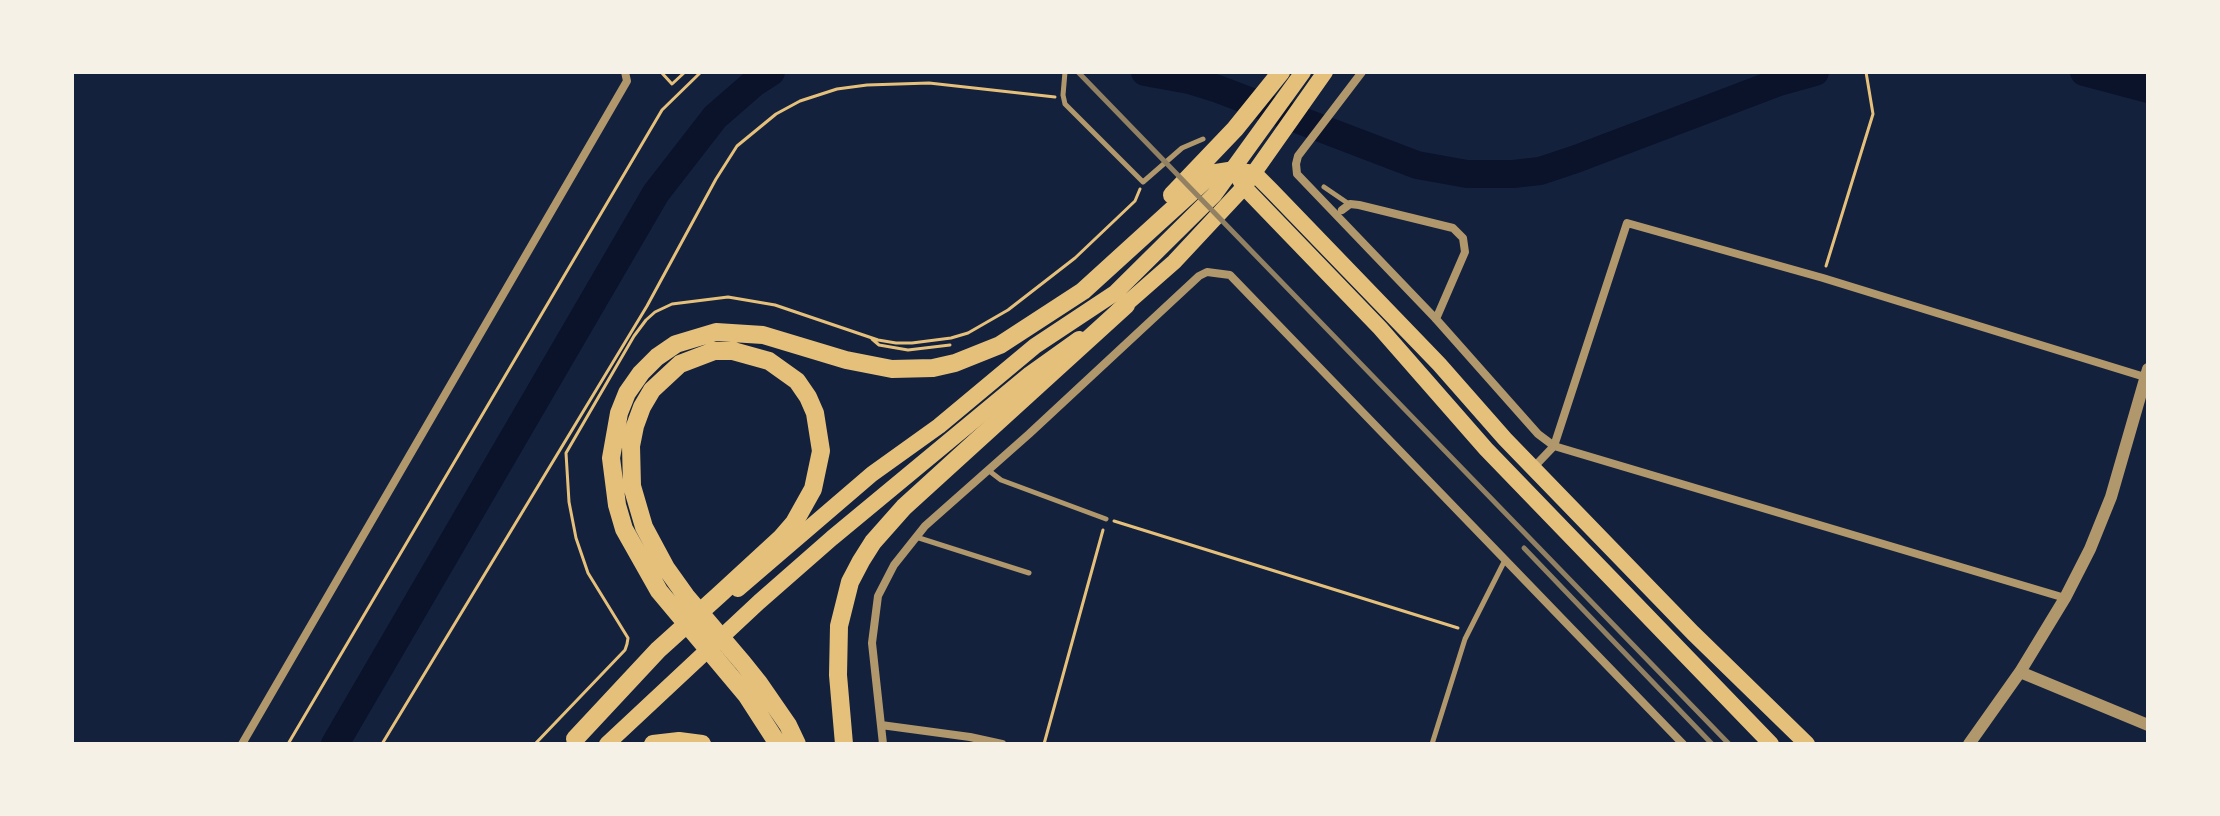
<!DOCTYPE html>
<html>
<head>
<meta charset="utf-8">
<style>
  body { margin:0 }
  #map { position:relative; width:2220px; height:816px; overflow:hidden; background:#14213d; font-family:Montserrat,sans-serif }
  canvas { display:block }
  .frame { position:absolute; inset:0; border:74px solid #f6f1e7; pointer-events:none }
</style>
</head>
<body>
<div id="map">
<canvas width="2220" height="816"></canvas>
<div class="frame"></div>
</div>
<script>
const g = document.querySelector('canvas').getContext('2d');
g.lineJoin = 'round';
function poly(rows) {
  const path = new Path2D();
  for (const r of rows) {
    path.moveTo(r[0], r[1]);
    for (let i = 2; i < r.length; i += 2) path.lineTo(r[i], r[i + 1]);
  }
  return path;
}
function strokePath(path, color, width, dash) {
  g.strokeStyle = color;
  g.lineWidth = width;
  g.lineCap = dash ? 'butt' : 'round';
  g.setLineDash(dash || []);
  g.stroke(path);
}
const river = poly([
  [1145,72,1189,80,1218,89,1417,165,1467,174,1513,174,1540,171,1576,159,1779,82,1815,72],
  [2084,72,2148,89],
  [335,744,656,193,715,117,754,83,771,72]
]);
const path = poly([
  [661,72,672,84,685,72],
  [1826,266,1873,114,1866,72],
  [872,339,879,345,908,350,950,345],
  [1114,521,1458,628],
  [288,744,662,110,701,72],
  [382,744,647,306,716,179,737,146,776,114,800,101,837,89,867,85,929,83,1055,97],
  [535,744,625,650,627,644,628,638,588,573,576,538,569,502,566,453,634,336,646,320,655,312,672,304,728,297,775,305,878,340,896,343,912,343,951,338,968,333,1008,310,1075,258,1135,201,1140,189],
  [1044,744,1103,530]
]);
const service = poly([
  [1065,72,1063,95,1065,104,1143,182,1182,148,1203,139],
  [1324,187,1349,204],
  [988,470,1001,480,1106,519],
  [916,537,1029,573],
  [1432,744,1465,639,1505,560]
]);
const minor = poly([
  [1362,72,1298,156,1296,164,1297,174,1436,319,1538,434,1554,446,2065,598],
  [1342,210,1350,204,1359,205,1453,228,1463,238,1465,252,1436,319],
  [1533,468,1554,446,1627,223,1823,278,2148,378],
  [881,725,970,737,1002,744],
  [242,744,627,81,625,72],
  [883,744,872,643,878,596,894,565,925,526,1029,434,1199,276,1207,272,1230,275,1683,744]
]);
const tertiary = poly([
  [2020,672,2148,725],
  [1969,744,2020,672,2065,598,2090,549,2111,497,2148,369]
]);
const primary = poly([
  [1240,171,1254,173,1271,190,1439,364,1505,439,1693,633,1807,744],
  [1237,175,1244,187,1380,328,1486,449,1771,744]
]);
const trunk = poly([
  [1117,312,1174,262,1244,187,1325,72],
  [738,589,872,474,939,426,1035,346,1115,293,1214,195,1303,72],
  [607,744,759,602,832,538,1030,374,1079,339]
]);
const motorway = poly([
  [1172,195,1235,129,1281,72],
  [575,739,658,650,719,595,781,538,794,523,813,489,821,451,815,413,808,397,797,381,769,361,733,351,714,351,680,364,652,390,642,407,635,426,631,446,632,486,644,527,666,568,686,596,743,663,759,683,788,725,797,744],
  [653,744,679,741,702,744],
  [778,744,747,696,659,591,624,529,617,505,611,458,619,413,627,393,641,373,657,357,676,344,716,332,763,335,846,360,892,369,933,368,955,363,1000,345,1083,291,1205,180,1216,173,1235,170],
  [844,744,838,675,839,626,850,582,861,561,873,542,904,507,1126,305]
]);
const rail = poly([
  [1078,72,1729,744],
  [1524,548,1712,744]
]);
strokePath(river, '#0b132b', 28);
strokePath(path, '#e5c07b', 3);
strokePath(service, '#b1986c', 5);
strokePath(minor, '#b1986c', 8);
strokePath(tertiary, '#b1986c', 12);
strokePath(primary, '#e5c07b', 16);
strokePath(trunk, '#e5c07b', 16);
strokePath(motorway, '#e5c07b', 18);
strokePath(rail, '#918062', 5);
</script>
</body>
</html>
